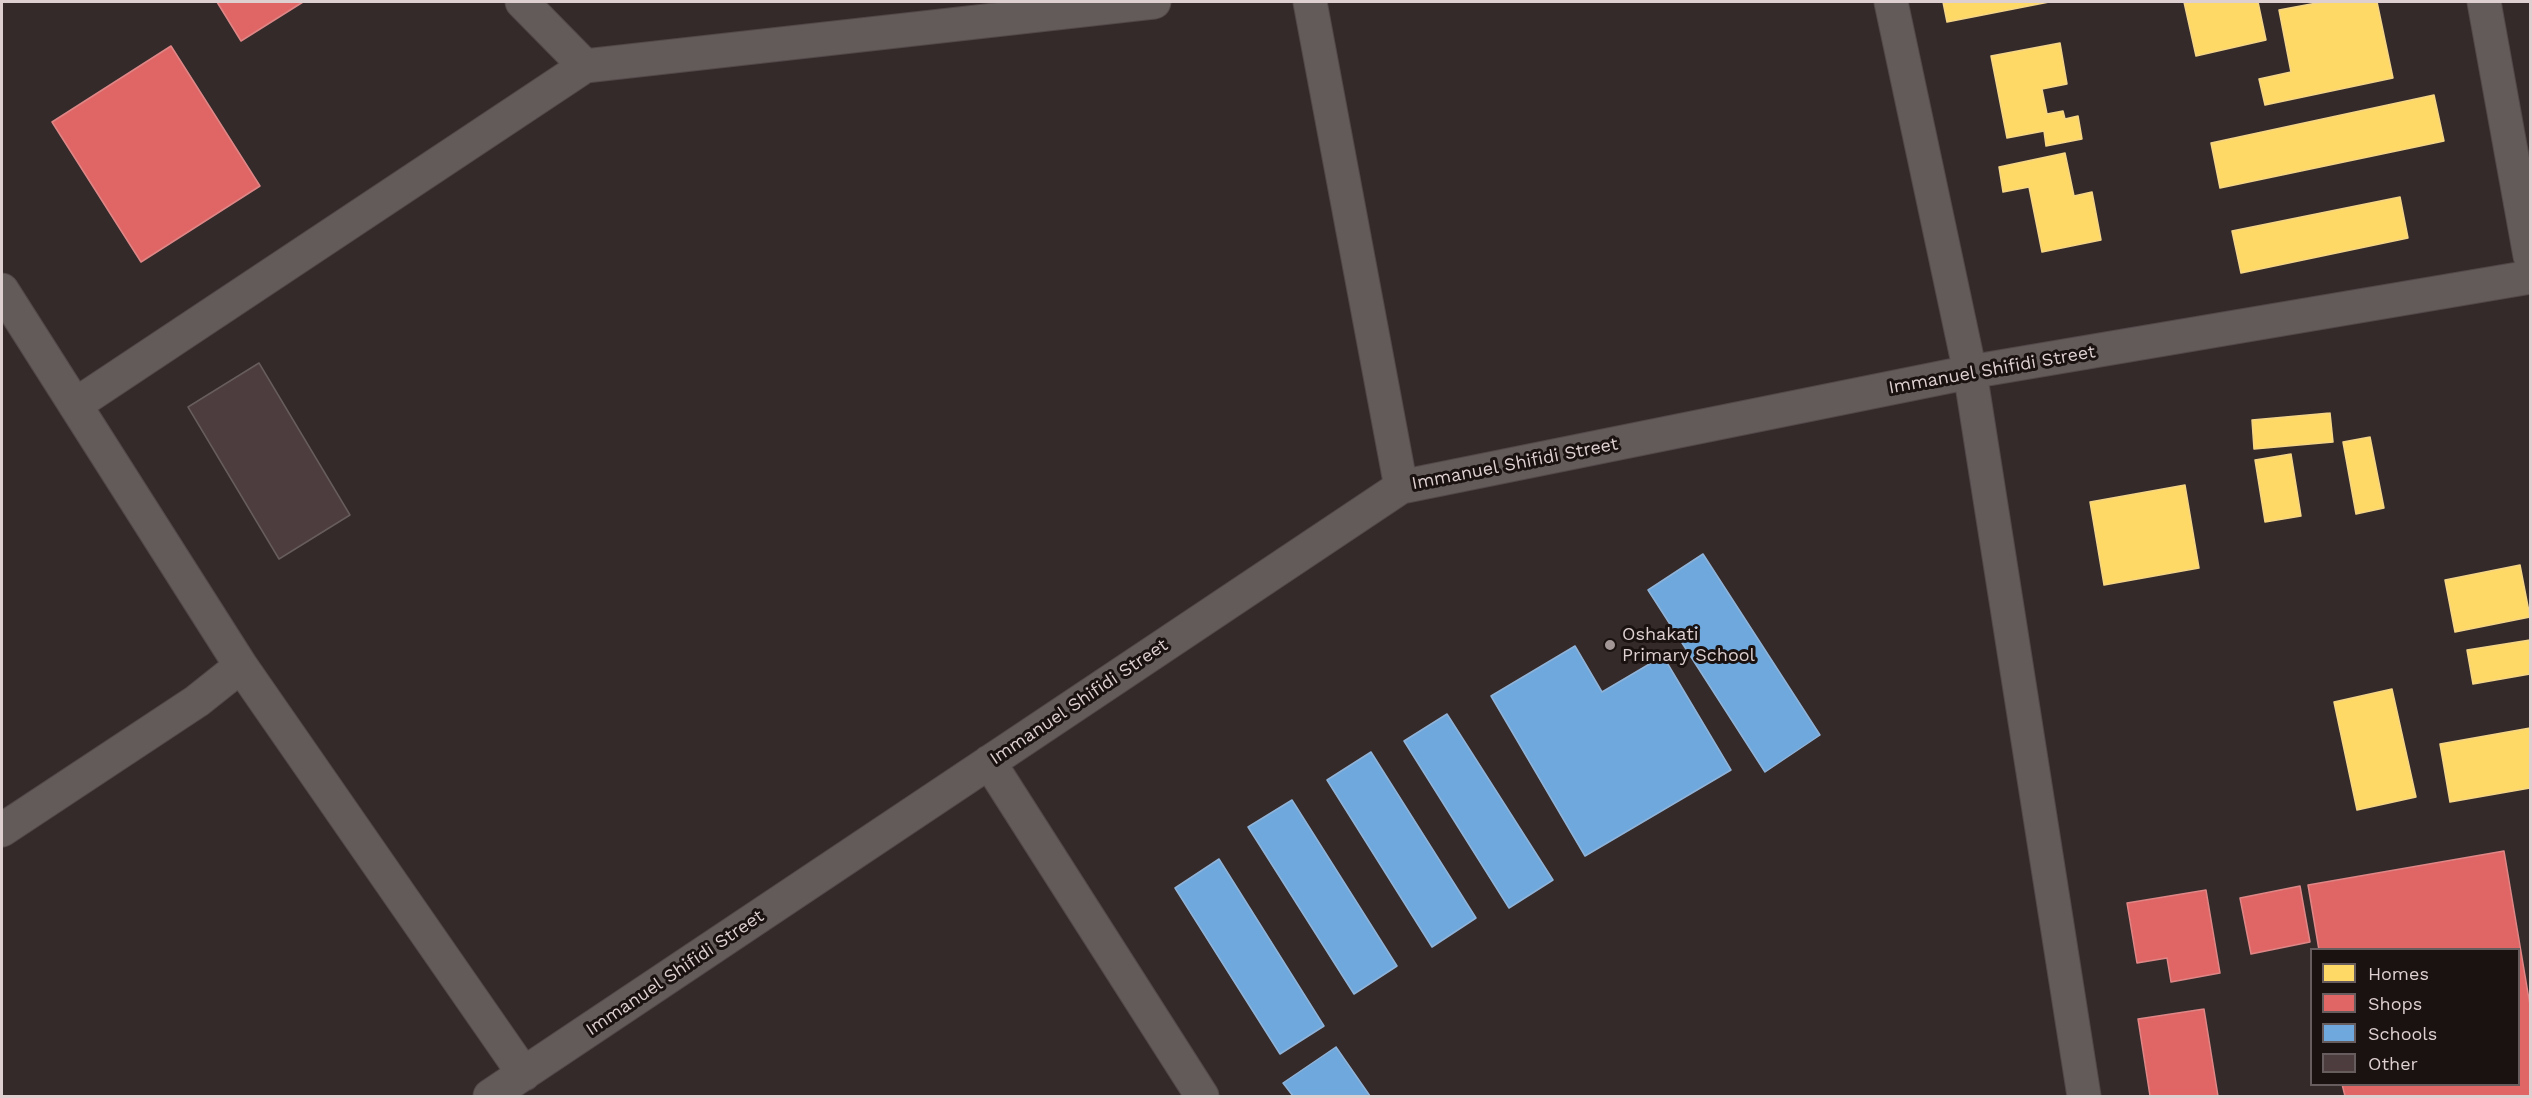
<!DOCTYPE html>
<html>
<head>
<meta charset="utf-8">
<style>
  body { margin:0 }
  #map { position:relative; width:2532px; height:1098px; overflow:hidden; background:#352a2a; font-family:"Work Sans",sans-serif }
  canvas { display:block }
  .frame { position:absolute; inset:0; border:3px solid #ded0d1; pointer-events:none }
  .legend { position:absolute; left:2310px; top:948px; width:210px; height:138px; box-sizing:border-box; background:#1a1111; border:2px solid #685d5e; margin:0; padding:8px 10px; list-style:none; font-size:18px; color:#ded0d1 }
  .legend li { display:flex; align-items:center; gap:12px; height:30px }
  .legend b { width:30px; border:2px solid #685d5e }
</style>
</head>
<body>
<div id="map">
<canvas width="2532" height="1098"></canvas>
<div class="frame"></div>
<ul class="legend">
<li><b style="height:16px;background:#ffd966"></b>Homes</li>
<li><b style="height:16px;background:#e06666"></b>Shops</li>
<li><b style="height:16px;background:#6fa8dc"></b>Schools</li>
<li><b style="height:16px;background:#4d3d3e"></b>Other</li>
</ul>
</div>
<script>
const g = document.querySelector('canvas').getContext('2d');
g.lineJoin = 'round';
function fillPath(path, color) {
  g.fillStyle = color;
  g.fill(path, 'evenodd');
}
function poly(rows) {
  const path = new Path2D();
  for (const r of rows) {
    path.moveTo(r[0], r[1]);
    for (let i = 2; i < r.length; i += 2) path.lineTo(r[i], r[i + 1]);
  }
  return path;
}
function strokePath(path, color, width, dash) {
  g.strokeStyle = color;
  g.lineWidth = width;
  g.lineCap = dash ? 'butt' : 'round';
  g.setLineDash(dash || []);
  g.stroke(path);
}
function drawText(font, color, halo, rows, align = 'center') {
  g.font = font + ' "Work Sans",sans-serif';
  g.lineWidth = 6;
  g.setLineDash([]);
  g.textBaseline = 'middle';
  g.strokeStyle = halo;
  g.fillStyle = color;
  for (const [text, x, y, turn = 0] of rows) {
    g.save();
    g.translate(x, y);
    g.rotate((+turn || 0) * Math.PI / 180);
    g.textAlign = isNaN(turn) ? turn : align;
    if (halo) g.strokeText(text, 0, 0);
    g.fillText(text, 0, 0);
    g.restore();
  }
}
const homes = poly([
  [1943,2,2049,2,1947,22,1943,2],
  [2184,2,2258,2,2266,40,2196,56,2184,2],
  [2322,2,2377,2,2393,78,2265,105,2259,79,2291,72,2279,10,2322,2],
  [2060,43,2067,84,2042,89,2047,114,2063,111,2065,119,2078,116,2082,139,2046,146,2044,131,2007,138,1991,56,2060,43],
  [2434,95,2444,141,2220,188,2211,143,2434,95],
  [2065,153,2074,196,2092,192,2101,240,2042,252,2029,187,2003,192,1999,167,2065,153],
  [2400,197,2408,238,2241,273,2232,231,2400,197],
  [2330,413,2333,442,2254,449,2252,420,2330,413],
  [2370,437,2384,508,2356,514,2343,442,2370,437],
  [2291,454,2301,516,2265,522,2255,460,2291,454],
  [2185,485,2199,568,2104,585,2090,502,2185,485],
  [2520,565,2530,617,2455,632,2445,580,2520,565],
  [2530,640,2530,674,2473,684,2467,650,2530,640],
  [2392,689,2416,797,2357,810,2334,702,2392,689],
  [2530,728,2530,788,2450,802,2440,744,2530,728]
]);
const shops = poly([
  [217,2,303,2,241,41,217,2],
  [171,46,260,186,141,262,52,122,171,46],
  [2504,851,2530,1005,2530,1096,2345,1096,2342,1084,2518,1084,2518,950,2319,950,2308,885,2504,851],
  [2300,886,2310,942,2251,954,2240,898,2300,886],
  [2206,890,2220,973,2171,982,2167,958,2137,963,2127,903,2206,890],
  [2204,1009,2218,1096,2150,1096,2138,1019,2204,1009]
]);
const schools = poly([
  [1703,554,1820,735,1765,772,1648,590,1703,554],
  [1575,646,1602,692,1663,656,1731,770,1585,856,1491,696,1575,646],
  [1447,714,1553,880,1509,908,1404,741,1447,714],
  [1371,752,1476,918,1432,947,1327,780,1371,752],
  [1292,800,1397,966,1354,994,1248,827,1292,800],
  [1219,859,1324,1026,1280,1054,1175,888,1219,859],
  [1336,1047,1370,1096,1293,1096,1283,1083,1336,1047]
]);
const building = poly([
  [259,363,350,515,279,559,188,407,259,363]
]);
const minor = poly([
  [522,2,585,66,1154,2],
  [1310,2,1401,487],
  [1891,2,1970,372,2084,1096],
  [2484,2,2530,256],
  [2,290,241,666,524,1074],
  [75,405,585,66],
  [989,762,1202,1096],
  [2,830,197,701,241,666],
  [490,1096,1401,487,1970,372,2530,277]
]);
const markers = [
  [1610,645,6,"#a39697"]
];
const streetNames = [
  ["Immanuel Shifidi Street",1992,370,-10],
  ["Immanuel Shifidi Street",1515,464,-11],
  ["Immanuel Shifidi Street",1079,702,-34],
  ["Immanuel Shifidi Street",675,973,-34]
];
const poiNames = [
  ["Oshakati",1622,635],
  ["Primary School",1622,656]
];
fillPath(homes, '#ffd966');
strokePath(homes, '#f5d686', 1.5);
fillPath(shops, '#e06666');
strokePath(shops, '#df8686', 1.5);
fillPath(schools, '#6fa8dc');
strokePath(schools, '#90b4d9', 1.5);
fillPath(building, '#4d3d3e');
strokePath(building, '#675d5d', 1.5);
strokePath(minor, '#524849', 35);
strokePath(minor, '#635a5a', 33);
for (const [x, y, r, color] of markers) {
  const dot = new Path2D();
  dot.arc(x, y, r, 0, 2 * Math.PI);
  g.fillStyle = color;
  g.fill(dot);
  strokePath(dot, '#1a1111', 2);
}
drawText('18px', '#ded0d1', '#1a1111', streetNames);
drawText('18px', '#ded0d1', '#1a1111', poiNames, 'left');
</script>
</body>
</html>
